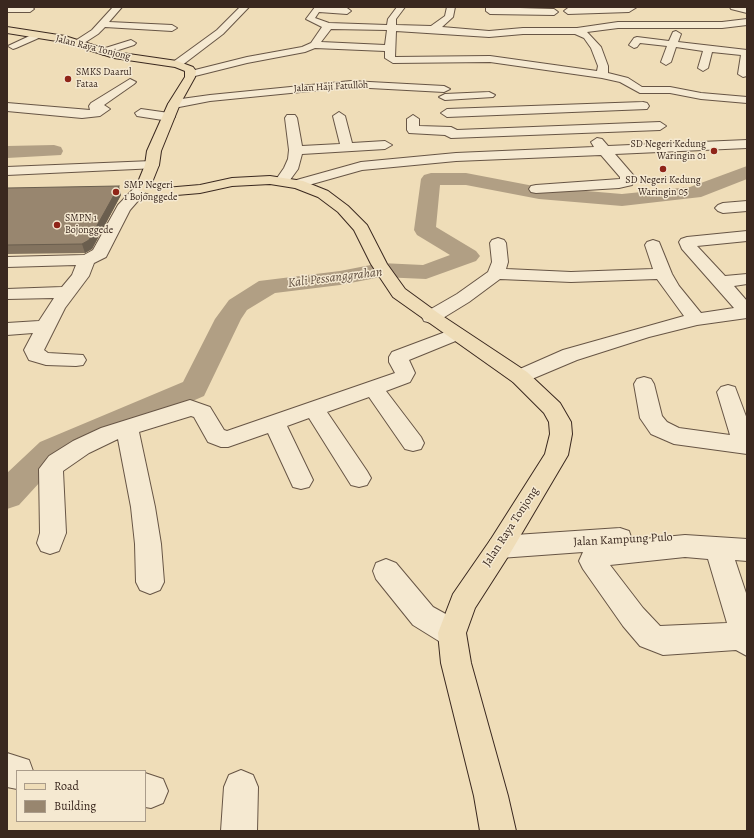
<!DOCTYPE html>
<style>
body{margin:0}
#map{position:relative;width:754px;height:838px;overflow:hidden;background:#efddb8;font-family:Alegreya,serif}
canvas{display:block}
.frame{position:absolute;inset:0;border:8px solid #3a281f;pointer-events:none}
.legend{position:absolute;left:16px;top:770px;width:130px;height:52px;box-sizing:border-box;background:#f5e9d1;border:1px solid #aa9c8a;margin:0;padding:5px 7px;list-style:none;font-size:12px;color:#3a281f}
.legend li{display:flex;align-items:center;gap:8px;height:20px}
.legend b{width:20px;border:1px solid #aa9c8a}
</style>
<div id="map">
<canvas width="754" height="838"></canvas>
<div class="frame"></div>
<ul class="legend">
<li><b style="height:5px;background:#efddb8"></b>Road</li>
<li><b style="height:11px;background:#98866f"></b>Building</li>
</ul>
</div>
<script>
const g = document.querySelector('canvas').getContext('2d');
g.lineJoin = 'round';
function shape(rows) {
  const path = new Path2D();
  for (const r of rows) {
    path.moveTo(r[0], r[1]);
    for (let i = 2; i < r.length; i += 2) path.lineTo(r[i], r[i + 1]);
  }
  return path;
}
function paint(path, color) {
  g.fillStyle = color;
  g.fill(path, 'evenodd');
}
function strokePath(path, color, width, dash) {
  g.strokeStyle = color;
  g.lineWidth = width;
  g.lineCap = dash ? 'butt' : 'round';
  g.setLineDash(dash || []);
  g.stroke(path);
}
function label(font, color, halo, rows, align = 'center') {
  g.font = font + ' Alegreya,serif';
  g.lineWidth = 3;
  g.setLineDash([]);
  g.textBaseline = 'middle';
  g.strokeStyle = halo;
  g.fillStyle = color;
  for (const [text, x, y, turn = 0] of rows) {
    g.save();
    g.translate(x, y);
    g.rotate((+turn || 0) * Math.PI / 180);
    g.textAlign = isNaN(turn) ? turn : align;
    if (halo) g.strokeText(text, 0, 0);
    g.fillText(text, 0, 0);
    g.restore();
  }
}
const river = shape([
 [54,145,61,147,63,151,61,155,7,158,7,146,54,145],
 [747,166,747,179,701,197,622,206,539,199,466,185,440,185,436,227,476,251,480,256,476,261,426,279,381,277,340,285,275,293,247,310,241,319,204,396,62,458,19,505,7,509,7,473,40,442,183,382,215,319,229,300,259,281,340,271,381,263,423,265,450,255,417,235,414,230,421,179,424,175,431,173,466,173,539,187,622,194,690,187,747,166]
]);
const minor = shape([
 [7,7,32,7,34,9,30,12,7,12,7,7],
 [113,7,122,7,109,22,172,25,177,28,172,31,105,27,98,34,81,45,75,45,73,43,75,41,92,30,113,7],
 [240,7,249,7,223,34,181,66,173,66,172,64,173,62,217,30,240,7],
 [315,7,347,8,351,11,347,14,319,12,315,18,329,23,387,25,388,19,397,7,405,7,396,19,396,25,431,26,445,16,447,7,455,7,453,17,442,27,489,31,523,28,577,28,618,22,722,22,747,19,747,25,722,28,618,28,587,32,601,47,608,66,608,73,628,78,642,87,670,87,701,93,747,97,747,103,701,99,670,93,640,93,620,82,602,78,490,62,393,63,385,58,385,51,315,48,305,52,247,63,191,77,186,74,187,72,247,57,302,47,311,43,322,27,306,19,315,7],
 [331,29,387,30,385,45,321,42,331,29],
 [396,31,489,37,523,34,575,34,584,38,591,48,598,66,597,71,490,56,395,57,396,31],
 [486,7,554,9,558,12,554,15,490,14,486,11,486,7],
 [637,7,629,12,568,14,564,11,568,8,637,7],
 [730,7,747,7,747,13,731,9,730,7],
 [676,31,681,34,678,42,747,50,747,76,743,77,738,74,741,55,712,52,708,68,703,71,698,68,703,51,676,47,671,62,666,65,661,62,667,46,640,43,637,47,634,48,629,45,634,38,637,37,669,41,673,32,676,31],
 [38,32,43,35,41,37,16,48,13,49,8,46,38,32],
 [131,40,136,43,134,45,103,55,98,52,99,50,131,40],
 [130,79,136,82,134,84,104,105,110,109,100,116,82,118,7,111,7,103,90,110,89,106,91,103,130,79],
 [351,81,444,86,450,89,444,92,351,87,210,101,174,108,168,104,174,100,210,95,351,81],
 [489,92,495,95,493,97,445,100,439,97,445,94,489,92],
 [643,102,647,103,649,106,647,109,447,117,441,113,447,109,643,102],
 [141,109,169,113,175,117,169,121,137,116,135,113,141,109],
 [339,112,345,116,352,143,385,141,392,145,385,149,302,154,298,169,287,184,277,184,275,181,284,168,288,159,289,150,285,118,287,115,295,115,297,118,302,146,340,144,333,116,339,112],
 [413,115,419,119,419,126,451,127,457,130,660,122,666,126,660,130,451,138,445,135,409,133,407,130,407,119,413,115],
 [597,138,602,139,608,146,747,140,747,148,615,154,634,176,632,185,619,188,536,193,531,192,529,189,531,186,536,185,620,179,620,177,601,155,456,161,362,170,298,188,293,187,291,184,293,181,361,162,456,153,594,147,591,142,597,138],
 [152,161,157,162,159,165,157,168,7,175,7,167,152,161],
 [143,183,148,184,150,187,130,210,106,257,94,263,89,276,65,308,44,350,48,353,83,355,86,360,83,365,76,366,46,365,29,360,24,350,33,333,7,335,7,323,39,321,54,298,7,299,7,289,62,287,72,275,76,265,7,267,7,257,84,255,93,250,118,205,138,184,143,183],
 [747,201,747,211,723,213,718,211,715,208,718,205,723,203,747,201],
 [747,231,747,241,697,246,725,276,747,274,747,284,734,286,747,301,747,318,697,325,649,337,577,360,520,384,513,382,510,377,513,372,563,350,684,316,657,279,571,282,500,279,469,302,438,321,431,323,424,321,422,317,424,313,457,294,488,272,492,262,490,243,492,240,498,238,504,240,506,243,508,262,506,269,571,272,653,269,645,245,647,242,653,240,659,242,672,274,679,286,701,313,734,308,682,249,679,242,681,239,687,237,747,231],
 [456,328,463,330,466,334,463,338,409,360,415,373,410,382,386,391,421,437,424,443,421,449,413,451,405,449,369,397,327,412,367,471,371,478,367,485,359,487,351,485,309,418,287,426,313,480,309,487,301,489,293,487,268,433,228,447,221,447,208,442,194,417,191,416,139,432,155,507,161,544,164,582,160,590,150,594,140,590,136,582,135,544,131,507,118,439,89,453,63,471,66,533,59,551,50,554,41,551,37,543,40,533,39,469,49,456,73,441,101,428,190,400,210,407,224,430,227,431,395,373,389,362,389,357,392,352,456,328],
 [644,377,651,379,654,384,662,416,667,422,679,428,730,435,717,392,721,387,728,385,735,387,747,419,747,454,674,444,651,434,640,418,634,384,637,379,644,377],
 [620,528,629,531,632,540,685,535,747,539,747,561,735,560,747,596,747,656,736,650,663,655,640,646,623,626,583,569,579,561,583,552,500,558,491,555,487,547,491,539,500,536,620,528],
 [685,557,708,559,727,623,660,626,643,608,610,565,685,557],
 [386,559,396,563,433,607,462,623,466,633,462,643,452,646,442,643,413,625,376,579,373,571,376,563,386,559],
 [7,753,29,760,33,771,17,771,17,789,7,787,7,753],
 [241,770,253,775,258,787,257,831,221,831,224,787,229,775,241,770],
 [145,773,163,779,168,791,163,803,151,808,145,807,145,773]
]);
const major = shape([
 [7,27,65,36,115,52,177,61,193,67,196,71,195,77,180,104,161,151,159,165,151,185,165,188,200,185,232,178,270,176,303,181,328,191,348,206,367,225,387,264,405,289,438,313,527,372,560,403,571,422,572,434,568,455,509,555,475,608,466,633,471,663,508,796,516,831,480,831,474,796,441,663,438,633,453,594,491,539,545,454,550,434,549,422,544,413,513,382,393,297,371,264,354,230,338,212,318,197,295,188,270,184,232,186,200,193,165,196,152,195,138,190,136,187,145,165,147,151,168,104,185,77,185,71,175,67,114,58,63,42,7,33,7,27]
]);
const wall = shape([
 [7,188,121,195,92,249,85,253,7,254]
]);
const shadedWall = shape([
 [119,186,121,195,92,249,85,253,82,244]
]);
const building = shape([
 [119,186,89,240,82,244,7,245,7,188,119,186]
]);
const markers = [
 [68,79,4,"#8f2418"],
 [714,151,4,"#8f2418"],
 [663,169,4,"#8f2418"],
 [116,192,4,"#8f2418"],
 [57,225,4,"#8f2418"]
];
const farStreetnames = [
 ["Jalan Raya Tonjong",93,48,14],
 ["Jalan Haji Fatulloh",331,87,-3]
];
const farPoinames = [
 ["SMKS Daarul",76,73],
 ["Fataa",76,85],
 ["SD Negeri Kedung",706,145,"right"],
 ["Waringin 01",706,157,"right"],
 ["SD Negeri Kedung",663,181,"center"],
 ["Waringin 05",663,193,"center"],
 ["SMP Negeri",124,186],
 ["1 Bojonggede",124,198],
 ["SMPN 1",65,219],
 ["Bojonggede",65,231]
];
const streetNames = [
 ["Jalan Raya Tonjong",511,527,-57],
 ["Jalan Kampung Pulo",623,540,-3]
];
const waterNames = [
 ["Kali Pessanggrahan",335,278,-7]
];
paint(river, '#b19f84');
strokePath(minor, '#675545', 2);
strokePath(major, '#3a281f', 2);
paint(minor, '#f5e9d1');
paint(major, '#efddb8');
paint(wall, '#83735f');
paint(shadedWall, '#6a5e4e');
paint(building, '#98866f');
strokePath(building, '#6a5e4e', 1);
for (const [x, y, r, color] of markers) {
  const dot = new Path2D();
  dot.arc(x, y, r, 0, 2 * Math.PI);
  g.fillStyle = color;
  g.fill(dot);
  strokePath(dot, '#f5e9d1', 1.5);
}
label('10px', '#3a281f', '#f5e9d1', farStreetnames);
label('10px', '#3a281f', '#f5e9d1', farPoinames, 'left');
label('12px', '#3a281f', '#f5e9d1', streetNames);
label('italic 13px', '#5e4c3d', '#f5e9d1', waterNames);
</script>
